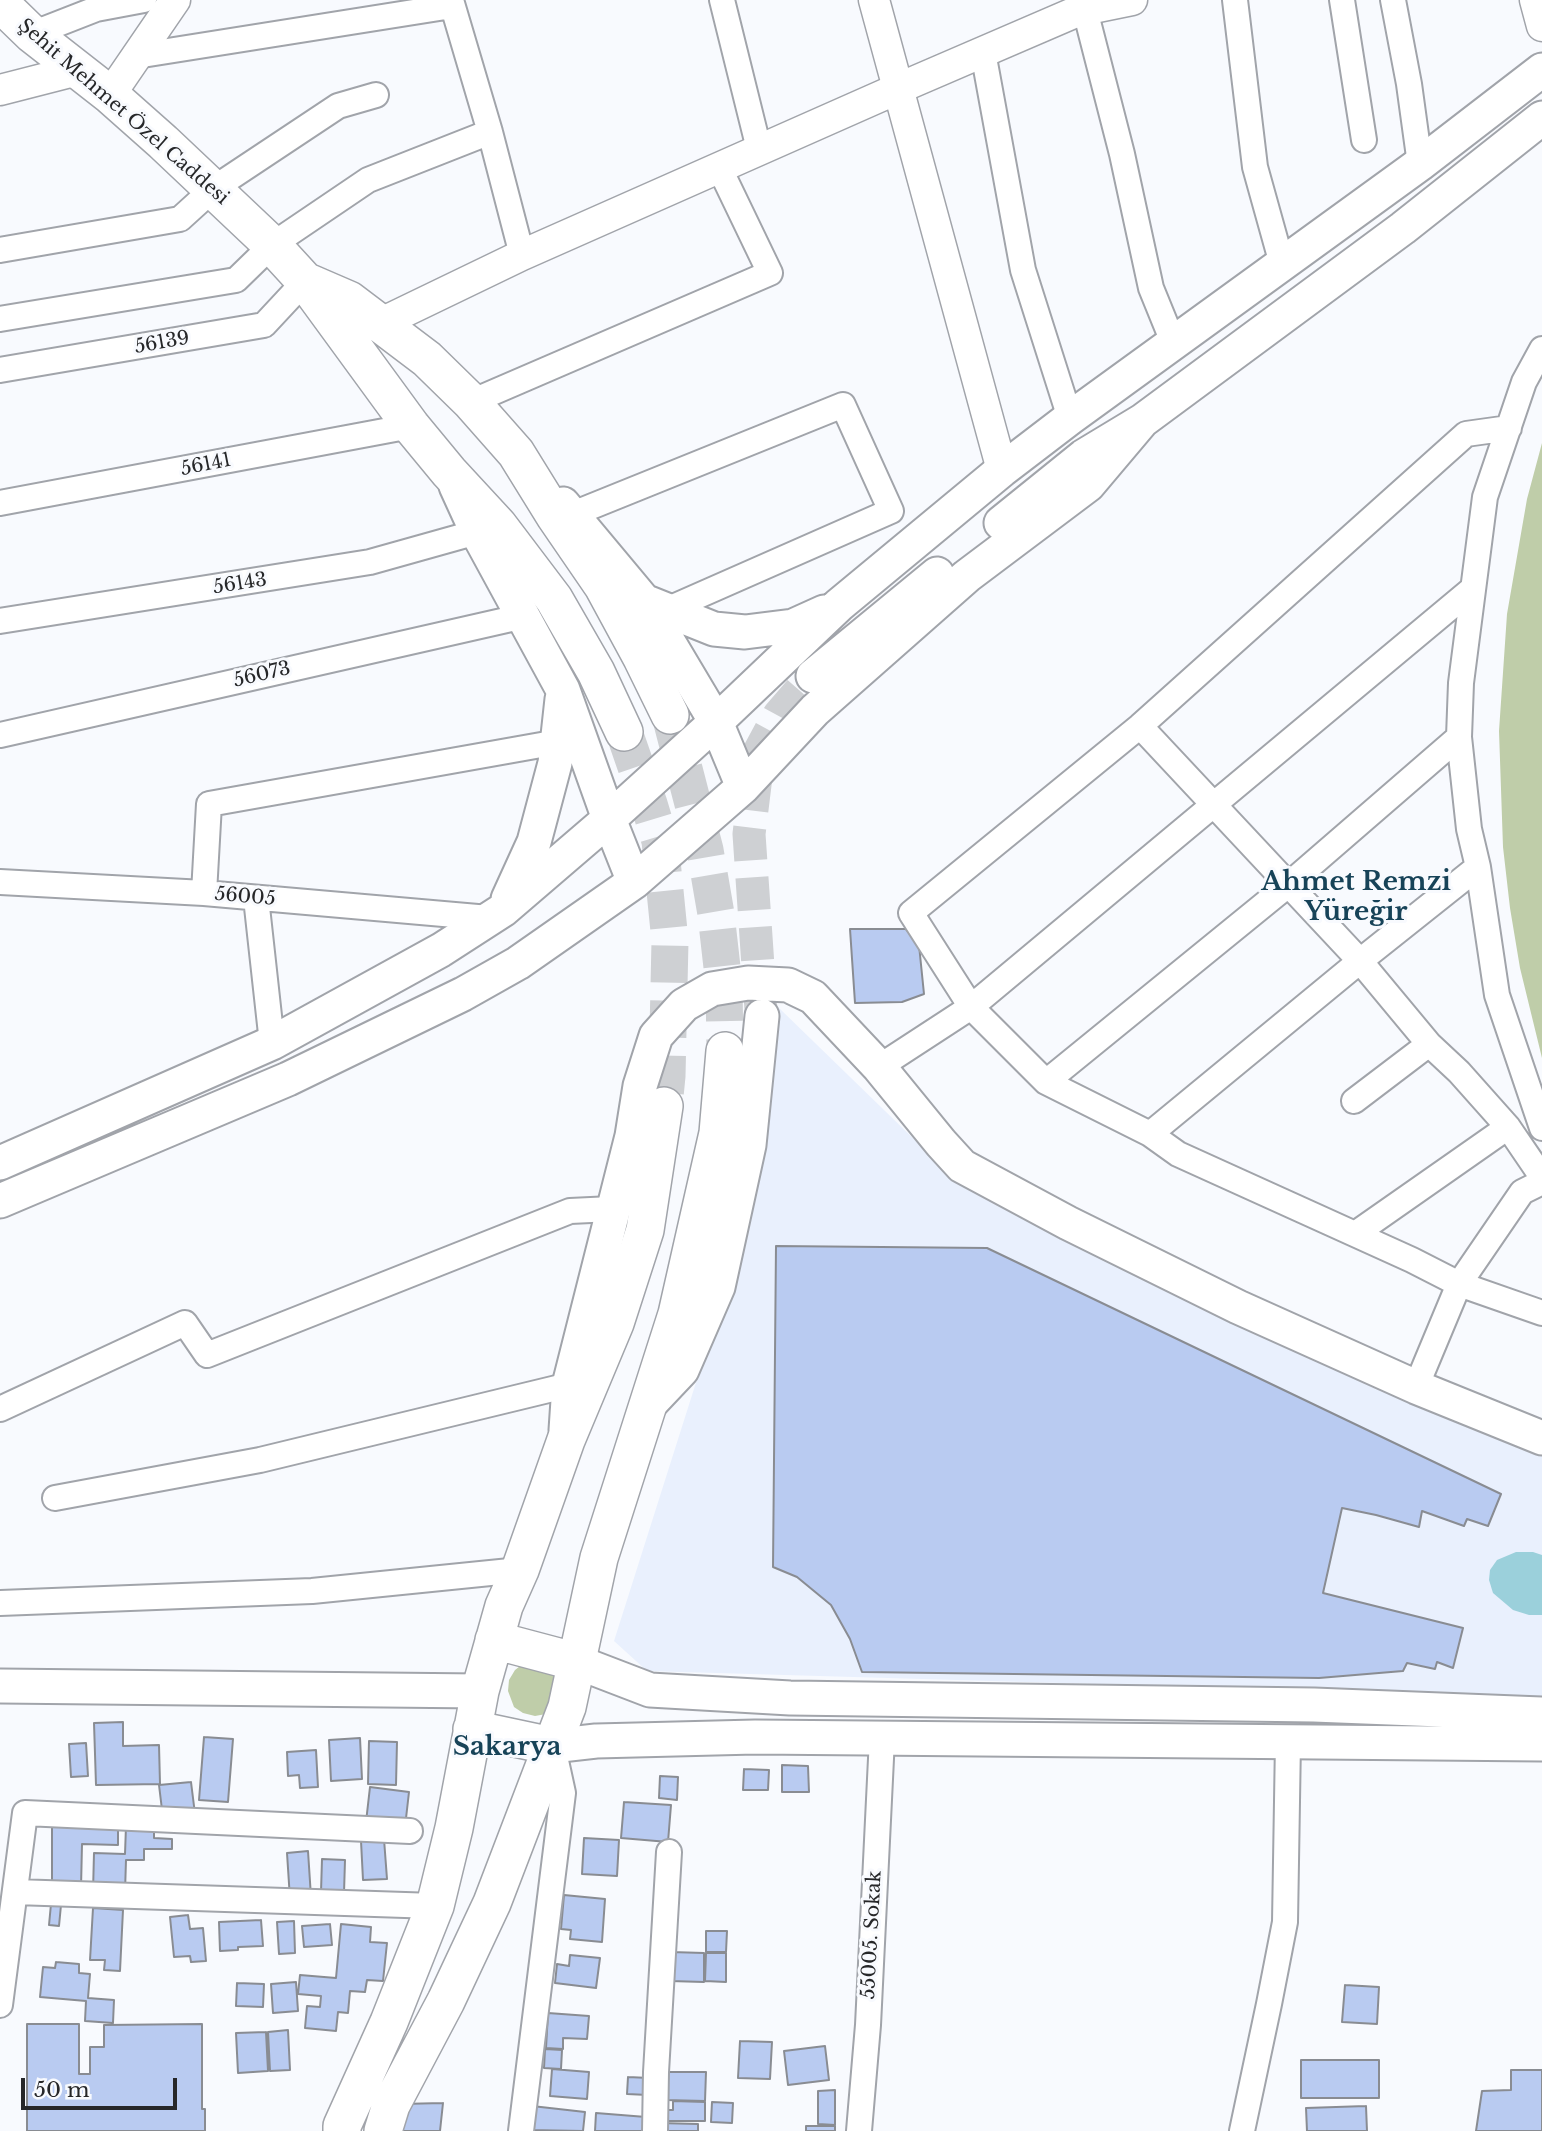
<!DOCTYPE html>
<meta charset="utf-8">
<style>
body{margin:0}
#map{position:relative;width:1542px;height:2131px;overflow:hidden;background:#f8fafe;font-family:"Libre Baskerville",serif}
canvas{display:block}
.scale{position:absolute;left:21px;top:2078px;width:156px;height:32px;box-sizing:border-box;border:4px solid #262729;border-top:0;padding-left:9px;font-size:21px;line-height:24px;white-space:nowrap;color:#262729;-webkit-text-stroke:5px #f8fafe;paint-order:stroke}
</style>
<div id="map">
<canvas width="1542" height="2131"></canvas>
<div class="scale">50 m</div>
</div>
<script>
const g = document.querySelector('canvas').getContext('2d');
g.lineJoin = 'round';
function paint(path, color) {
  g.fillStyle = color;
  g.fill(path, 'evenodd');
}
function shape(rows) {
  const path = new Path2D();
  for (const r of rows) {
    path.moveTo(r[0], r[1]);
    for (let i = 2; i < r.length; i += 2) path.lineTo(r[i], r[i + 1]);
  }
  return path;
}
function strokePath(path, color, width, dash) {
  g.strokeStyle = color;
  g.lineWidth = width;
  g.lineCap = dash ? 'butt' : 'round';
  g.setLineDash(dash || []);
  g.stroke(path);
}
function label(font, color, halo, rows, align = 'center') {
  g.font = font + ' "Libre Baskerville",serif';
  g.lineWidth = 6;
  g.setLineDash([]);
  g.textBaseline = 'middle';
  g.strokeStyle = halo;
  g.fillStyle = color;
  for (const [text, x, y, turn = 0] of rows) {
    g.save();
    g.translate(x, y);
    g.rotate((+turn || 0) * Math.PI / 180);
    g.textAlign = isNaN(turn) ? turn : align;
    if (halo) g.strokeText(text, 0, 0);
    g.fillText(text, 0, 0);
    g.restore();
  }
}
const built = shape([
 [778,1007,953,1177,1542,1451,1542,1697,647,1671,614,1641,752,1206]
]);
const green = shape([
 [1542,443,1542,1058,1520,968,1510,908,1503,847,1499,731,1507,614,1527,499],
 [524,1663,556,1670,562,1686,546,1714,535,1716,523,1713,514,1707,508,1691,509,1680,515,1670]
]);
const water = shape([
 [1516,1552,1533,1552,1542,1555,1542,1615,1529,1615,1513,1610,1493,1593,1489,1580,1490,1570,1497,1560]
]);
const building = shape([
 [850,929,906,929,919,945,924,994,902,1002,855,1003,850,929],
 [776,1246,987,1248,1501,1494,1488,1526,1467,1519,1464,1526,1422,1511,1419,1527,1376,1515,1342,1508,1323,1593,1463,1628,1453,1668,1437,1662,1435,1669,1407,1663,1403,1671,1319,1678,862,1672,850,1639,831,1605,797,1577,773,1567,776,1246],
 [123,1722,123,1746,159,1745,160,1784,96,1785,94,1723,123,1722],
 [204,1737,233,1739,228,1802,199,1800,204,1737],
 [360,1738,362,1779,331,1781,329,1740,360,1738],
 [369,1741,397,1742,396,1785,368,1784,369,1741],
 [86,1743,88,1776,71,1777,69,1744,86,1743],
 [316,1750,318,1787,300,1788,299,1775,288,1776,287,1752,316,1750],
 [782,1765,808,1766,809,1792,782,1792,782,1765],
 [744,1769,769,1770,768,1790,743,1790,744,1769],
 [660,1776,678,1777,677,1800,659,1798,660,1776],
 [191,1782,195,1814,163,1818,159,1785,191,1782],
 [370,1787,409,1792,405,1827,366,1822,370,1787],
 [624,1802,671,1805,668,1842,621,1838,624,1802],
 [52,1819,118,1820,118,1845,82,1844,81,1888,52,1888,52,1819],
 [126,1826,154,1827,154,1838,172,1839,172,1849,144,1849,144,1860,126,1860,125,1892,93,1892,94,1853,125,1854,126,1826],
 [584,1838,619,1840,617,1876,582,1874,584,1838],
 [384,1839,387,1879,363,1880,361,1841,384,1839],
 [308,1851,311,1897,290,1899,287,1853,308,1851],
 [322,1859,345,1860,344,1893,321,1892,322,1859],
 [564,1895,605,1899,602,1942,570,1939,571,1930,561,1929,564,1895],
 [51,1904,61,1905,59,1926,49,1925,51,1904],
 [93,1908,123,1910,120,1971,104,1970,105,1960,90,1960,93,1908],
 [188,1915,190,1929,203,1928,206,1961,191,1962,190,1956,174,1957,170,1917,188,1915],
 [261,1920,263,1946,238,1947,238,1950,220,1951,219,1922,261,1920],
 [294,1921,295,1953,279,1954,277,1922,294,1921],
 [330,1924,332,1945,304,1947,302,1926,330,1924],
 [341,1924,371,1927,370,1942,387,1943,383,1981,367,1980,365,1992,350,1991,348,2013,338,2012,336,2031,305,2028,307,2006,320,2007,321,1996,298,1994,300,1975,336,1978,341,1924],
 [706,1931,727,1931,726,1952,706,1952,706,1931],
 [671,1952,704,1953,704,1982,670,1981,671,1952],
 [706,1953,726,1953,726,1982,705,1981,706,1953],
 [570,1955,600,1958,596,1988,555,1983,557,1964,569,1966,570,1955],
 [56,1962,79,1964,79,1973,90,1974,88,1998,114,2000,113,2023,85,2021,86,2001,40,1997,43,1967,55,1968,56,1962],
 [296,1982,298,2011,273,2013,271,1984,296,1982],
 [237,1983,264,1984,263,2007,236,2006,237,1983],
 [1345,1985,1379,1987,1377,2024,1342,2022,1345,1985],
 [548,2013,589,2016,587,2039,563,2038,563,2049,546,2048,548,2013],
 [27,2024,79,2024,79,2074,90,2074,90,2047,104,2047,104,2025,202,2024,202,2109,205,2109,205,2131,27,2131,27,2024],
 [288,2030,290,2070,270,2071,268,2032,288,2030],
 [266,2032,268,2071,238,2073,236,2033,266,2032],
 [740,2041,772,2042,770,2079,738,2078,740,2041],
 [825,2046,829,2080,788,2085,784,2051,825,2046],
 [545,2049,562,2050,561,2069,544,2068,545,2049],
 [1301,2060,1379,2060,1379,2098,1301,2098,1301,2060],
 [552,2069,589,2072,587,2099,550,2096,552,2069],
 [1511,2070,1542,2070,1542,2131,1476,2131,1482,2091,1511,2090,1511,2070],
 [665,2072,706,2072,705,2101,665,2100,665,2072],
 [628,2077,649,2078,648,2095,627,2094,628,2077],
 [835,2090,835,2125,818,2124,818,2091,835,2090],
 [673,2101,705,2102,705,2121,659,2121,660,2110,673,2110,673,2101],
 [712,2102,733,2103,732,2123,711,2122,712,2102],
 [443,2103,440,2131,394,2131,401,2104,443,2103],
 [532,2106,585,2112,583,2131,529,2130,532,2106],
 [1366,2106,1367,2131,1307,2131,1306,2108,1366,2106],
 [596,2113,646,2117,645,2131,595,2131,596,2113],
 [659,2123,698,2124,698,2131,659,2131,659,2123],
 [806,2126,835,2126,835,2131,806,2131,806,2126]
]);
const secondaryTunnel = shape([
 [761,1010,749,834,759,752,779,715,813,676]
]);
const primaryTunnel = shape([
 [670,715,705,850,716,914,724,985,725,1051],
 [624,732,649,804,660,841,670,941,667,1076,664,1106]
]);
const minor = shape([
 [451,0,490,132,522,255],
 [722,0,759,149],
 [1235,0,1255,167,1282,264],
 [1342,0,1364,140],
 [1393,0,1409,84,1420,164],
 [1085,10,1122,154,1151,288,1173,342],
 [32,34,96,9,144,0],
 [983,52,1023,270,1070,418],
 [136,56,452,6],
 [0,250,180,219,213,189,338,106,376,95],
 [0,319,236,280,272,245,368,180,490,132],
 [1542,349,1524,382,1485,497,1461,683,1459,737,1469,829,1478,867,1497,995,1542,1128],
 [0,370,264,325,305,281],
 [471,402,770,273,719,167],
 [1509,428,1466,434,1140,726,911,913,971,1007,1046,1082,1150,1134,1178,1154,1412,1260,1459,1284,1542,1313],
 [0,503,411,426],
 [573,514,843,405,891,511,664,611],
 [0,621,370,562,477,532],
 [1140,726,1360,961,1429,1044,1459,1072,1508,1127,1542,1177],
 [0,735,524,616],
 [0,882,204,893,489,918],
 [204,893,209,804,558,742],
 [256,898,272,1043],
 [879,1067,971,1007,1471,590],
 [1046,1082,1288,885,1459,737],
 [1354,1101,1429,1044],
 [1150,1134,1360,961,1478,867],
 [1355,1234,1508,1127],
 [1416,1387,1459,1284,1522,1192,1542,1182],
 [0,1409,185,1323,207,1355,570,1211,612,1209],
 [55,1498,260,1460,569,1385],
 [0,1603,312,1591,520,1570],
 [15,1892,435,1906],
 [0,2005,25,1813,410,1831],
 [521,2131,563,1793,553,1747],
 [655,2131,656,2072,669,1852],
 [859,2131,868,2025,882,1738],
 [1242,2131,1269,2004,1285,1922,1288,1741]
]);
const tertiary = shape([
 [874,0,1002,470],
 [1535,0,1542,26],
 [0,90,78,70],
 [110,95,175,0],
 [379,324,522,255,897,89,1078,11,1132,0]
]);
const secondary = shape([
 [456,486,477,532,563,690,609,819,634,882],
 [563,504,644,601,716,722,743,787],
 [1001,523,1084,456,1142,421,1403,228,1542,118],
 [644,601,714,629,745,632,793,626,824,612],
 [813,676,937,574],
 [508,899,534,842,555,763,562,699],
 [0,1163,272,1043,441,950,503,910,609,819,716,722,839,605,1002,470,1070,418,1420,164,1542,70],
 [0,1201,288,1079,463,994,518,963,634,882,743,787,815,710,967,576,1088,485,1142,421],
 [647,1407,682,1370,718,1287,749,1145,762,1016],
 [566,1430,569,1385,632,1136,640,1086,656,1036,684,1005,712,989,748,983,788,985,813,997,879,1067,941,1143,962,1166,1068,1223,1238,1307,1416,1387,1542,1438],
 [577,1662,650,1690,790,1698,1314,1705,1542,1714],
 [0,1686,480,1691],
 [552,1746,596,1741,755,1737,1542,1744]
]);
const primary = shape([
 [0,3,32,34,110,95,163,142,272,245,305,281,411,426,449,472,498,525,554,599,596,672,624,732],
 [305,281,349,300,427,359,471,402,516,453,555,516,603,586,642,658,670,715],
 [494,1640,577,1662],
 [472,1729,552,1746],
 [342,2131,342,2126,389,2022,435,1906,454,1828,480,1691,504,1606,520,1570,566,1440,615,1323,645,1230,664,1106],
 [383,2131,391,2105,446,2001,492,1903,567,1707,599,1558,677,1314,718,1133,725,1051]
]);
const streetNames = [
 ["Şehit Mehmet Özel Caddesi",123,112,41],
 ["56139",162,343,-10],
 ["56141",206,465,-11],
 ["56143",240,584,-9],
 ["56073",262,675,-13],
 ["56005",245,897,5],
 ["55005. Sokak",872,1935,-87]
];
const districtNames = [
 ["Ahmet Remzi",1356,883],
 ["Yüreğir",1356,913],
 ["Sakarya",507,1748]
];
paint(built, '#e9f0fd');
paint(green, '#bfcda9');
paint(water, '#9bd0db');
paint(building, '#b9cbf1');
strokePath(building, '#898c92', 2);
strokePath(secondaryTunnel, '#ced0d3', 33, [33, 17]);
strokePath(primaryTunnel, '#ced0d3', 37, [37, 18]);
strokePath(minor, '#a1a4aa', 28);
strokePath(tertiary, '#a1a4aa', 33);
strokePath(secondary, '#a1a4aa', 37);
strokePath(primary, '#a1a4aa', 40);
strokePath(minor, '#fff', 24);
strokePath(tertiary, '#fff', 30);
strokePath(secondary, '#fff', 33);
strokePath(primary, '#fff', 37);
label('19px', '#262729', '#f8fafe', streetNames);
label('bold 26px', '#174358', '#f8fafe', districtNames);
</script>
